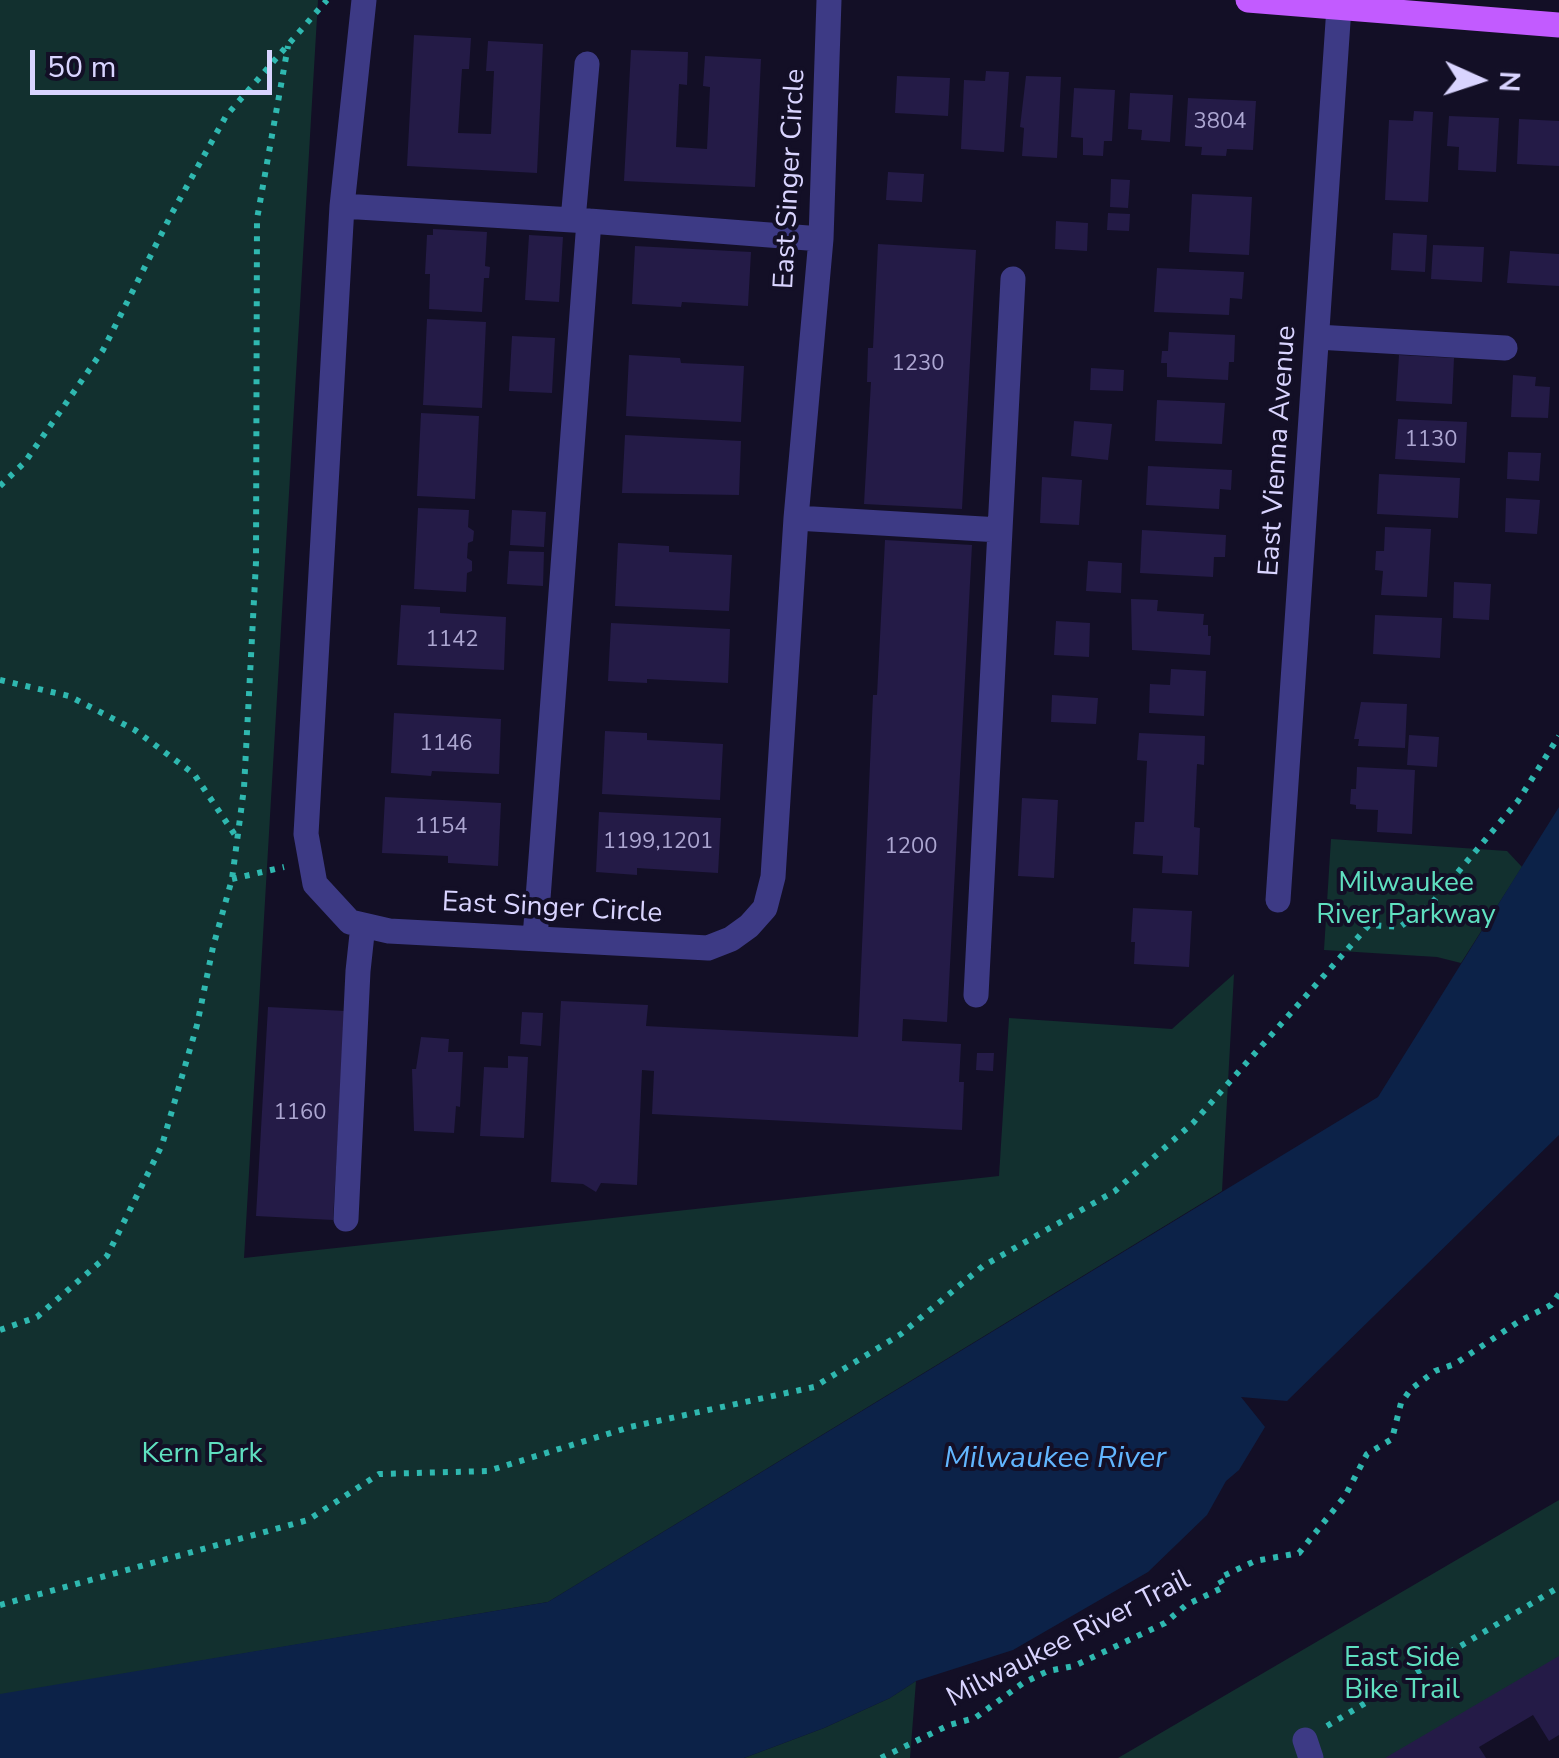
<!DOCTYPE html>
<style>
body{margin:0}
#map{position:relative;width:1559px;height:1758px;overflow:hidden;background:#130f26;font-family:"Nunito Sans",sans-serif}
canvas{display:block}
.north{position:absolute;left:1429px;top:30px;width:100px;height:100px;-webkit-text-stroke:8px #130f26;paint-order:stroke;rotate:93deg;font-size:28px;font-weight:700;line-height:40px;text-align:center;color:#d9d4ff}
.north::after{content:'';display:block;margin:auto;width:35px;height:45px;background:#d9d4ff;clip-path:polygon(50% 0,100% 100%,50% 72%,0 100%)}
.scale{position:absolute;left:30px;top:50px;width:242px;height:45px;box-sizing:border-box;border:5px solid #d9d4ff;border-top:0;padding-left:12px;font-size:30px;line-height:35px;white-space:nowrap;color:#d9d4ff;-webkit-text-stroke:8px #130f26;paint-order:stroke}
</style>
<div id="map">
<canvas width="1559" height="1758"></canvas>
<div class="north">N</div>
<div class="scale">50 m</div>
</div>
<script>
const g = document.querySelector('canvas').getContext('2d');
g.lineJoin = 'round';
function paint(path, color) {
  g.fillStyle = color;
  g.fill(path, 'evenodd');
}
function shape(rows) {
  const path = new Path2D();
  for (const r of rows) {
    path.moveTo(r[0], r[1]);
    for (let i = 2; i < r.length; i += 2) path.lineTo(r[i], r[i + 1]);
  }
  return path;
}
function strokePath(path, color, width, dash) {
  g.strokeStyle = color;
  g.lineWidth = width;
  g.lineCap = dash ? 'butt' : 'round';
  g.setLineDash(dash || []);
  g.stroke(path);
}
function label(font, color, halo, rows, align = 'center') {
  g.font = font + ' "Nunito Sans",sans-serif';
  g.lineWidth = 8;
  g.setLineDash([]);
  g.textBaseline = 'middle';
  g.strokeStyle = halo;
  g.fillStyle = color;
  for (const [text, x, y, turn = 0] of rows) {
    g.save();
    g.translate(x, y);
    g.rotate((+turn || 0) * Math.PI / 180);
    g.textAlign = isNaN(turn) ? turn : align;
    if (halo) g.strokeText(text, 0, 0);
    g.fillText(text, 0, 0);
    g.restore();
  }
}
const green = shape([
 [0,0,318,0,244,1258,999,1176,1009,1018,1172,1029,1234,974,1222,1191,548,1602,0,1695],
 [1331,839,1507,851,1522,867,1461,963,1437,957,1324,950],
 [1559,1500,1559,1667,1405,1758,1118,1758],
 [916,1681,910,1758,744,1758,824,1728,890,1698]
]);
const water = shape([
 [1559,807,1559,1135,1287,1401,1241,1397,1265,1427,1239,1470,1226,1481,1207,1515,1148,1572,1013,1650,916,1681,890,1698,824,1728,744,1758,0,1758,0,1694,548,1602,1378,1097]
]);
const building = shape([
 [414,35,471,38,469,69,462,69,458,133,491,134,494,71,486,71,488,41,543,44,537,173,407,166],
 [631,50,688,52,687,85,679,84,676,147,707,149,710,87,703,86,705,56,761,59,755,187,624,181],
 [986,71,1009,72,1004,152,961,149,964,80,985,81],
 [897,76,950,78,948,116,895,113],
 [1026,76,1061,77,1057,158,1022,156,1024,128,1020,127],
 [1074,88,1115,90,1112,141,1104,141,1103,156,1083,155,1083,138,1071,137],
 [1130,93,1173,95,1170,142,1141,140,1142,130,1128,129],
 [1188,98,1256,101,1253,150,1227,149,1226,156,1201,155,1202,147,1185,146],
 [1414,111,1433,112,1428,202,1385,200,1389,120,1413,121],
 [1449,116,1499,118,1496,172,1458,170,1459,147,1447,146],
 [1519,119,1559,121,1559,166,1517,164],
 [888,172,924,174,922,202,886,200],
 [1111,179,1130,180,1128,208,1110,207],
 [1192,194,1252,197,1249,255,1189,252],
 [1108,213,1130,214,1129,231,1107,230],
 [1056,221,1088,223,1087,251,1055,249],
 [433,229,487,232,485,266,490,267,489,278,484,278,482,312,429,309,430,274,425,274,427,235,433,235],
 [1393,233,1427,235,1425,272,1391,270],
 [529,235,563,237,559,302,525,300],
 [878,244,976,250,962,509,864,504,871,382,867,382,868,348,873,348],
 [1433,245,1484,247,1482,282,1431,279],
 [635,246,751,252,748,306,682,302,681,307,632,304],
 [1510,251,1559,254,1559,286,1507,283],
 [1157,268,1244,272,1242,299,1230,298,1229,315,1154,312],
 [427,319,486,322,482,408,423,405],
 [1169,332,1235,335,1234,362,1229,362,1228,380,1167,377,1167,363,1161,363,1162,351,1168,351],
 [512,336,555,338,552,393,509,391],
 [629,355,680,358,681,363,744,366,741,422,626,416],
 [1399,355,1454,358,1452,404,1396,401],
 [1091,368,1124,370,1123,391,1090,390],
 [1513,375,1536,377,1535,386,1550,387,1548,418,1511,417],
 [1157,400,1225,403,1222,444,1155,441],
 [421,413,479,416,475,499,417,496],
 [1398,419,1467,422,1465,463,1395,459],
 [1074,421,1112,424,1108,460,1071,456],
 [625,435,741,441,739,495,622,493],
 [1508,452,1541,453,1539,481,1507,479],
 [1148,466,1232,470,1231,490,1220,489,1219,509,1146,505],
 [1379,474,1460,478,1458,518,1377,514],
 [1042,477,1082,480,1079,525,1040,523],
 [1506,498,1540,500,1537,534,1505,532],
 [418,508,469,510,468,527,474,531,473,541,468,543,467,558,472,561,472,571,467,573,466,592,414,589],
 [512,510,546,512,544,547,510,545],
 [1385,527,1431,529,1427,597,1381,595,1383,571,1375,570,1376,551,1384,551],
 [1142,530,1226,535,1225,557,1214,557,1213,577,1140,573],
 [885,540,972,545,947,1022,903,1019,902,1041,961,1044,959,1082,964,1082,962,1130,652,1114,654,1071,642,1070,637,1185,601,1183,596,1192,583,1184,551,1182,561,1001,648,1005,646,1026,858,1037,873,695,877,695],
 [618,543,669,546,669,552,732,555,729,611,615,606],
 [509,551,544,552,543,586,507,584],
 [1088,561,1122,563,1121,593,1086,591],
 [1454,582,1491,584,1489,620,1453,618],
 [1131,599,1158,600,1157,611,1204,614,1203,625,1208,625,1208,636,1211,636,1210,655,1132,650],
 [401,605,440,607,440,613,506,617,504,670,397,665],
 [1375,615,1442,618,1440,658,1373,654],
 [1056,621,1090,623,1089,657,1054,655],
 [611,623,730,629,728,683,647,679,647,683,608,681],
 [1171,669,1206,671,1204,716,1149,713,1150,684,1170,685],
 [1052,695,1098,698,1096,724,1051,722],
 [1361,702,1407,704,1405,748,1358,746,1359,739,1354,739],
 [394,713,501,719,499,774,432,771,431,776,391,773],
 [605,731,647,733,647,740,723,744,720,800,602,794],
 [1139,733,1205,736,1204,765,1197,764,1194,827,1200,828,1198,875,1162,873,1163,856,1133,854,1135,822,1144,822,1147,761,1137,760],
 [1409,735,1439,737,1437,767,1407,765],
 [1357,767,1415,770,1412,834,1377,832,1378,810,1356,809,1356,805,1350,804,1351,789,1356,789],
 [385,797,501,803,498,866,448,863,448,856,382,853],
 [1022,798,1058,800,1054,878,1018,876],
 [599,812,721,818,718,873,637,868,637,875,596,872],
 [1133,908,1192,911,1189,967,1134,964,1135,942,1131,942],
 [268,1007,345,1011,333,1220,256,1216],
 [522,1012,543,1013,541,1046,520,1044],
 [421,1037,449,1039,448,1052,463,1052,460,1107,456,1106,454,1133,414,1131,412,1069,416,1069],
 [977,1053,994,1053,993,1071,976,1070],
 [508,1056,528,1057,524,1138,480,1136,484,1067,508,1068],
 [1559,1656,1559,1735,1549,1741,1533,1715,1479,1747,1486,1758,1385,1758]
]);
const path = shape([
 [0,486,25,462,103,350,172,213,226,116,327,0],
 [0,680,69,696,135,730,194,774,235,835],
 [232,879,284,867],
 [0,1330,37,1317,107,1256,162,1145,197,1025,213,947,232,879,244,788,256,562,257,219,288,46],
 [0,1605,308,1520,379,1474,488,1471,630,1427,814,1387,901,1334,983,1266,1115,1191,1193,1123,1369,925,1400,927,1431,904,1518,801,1559,736],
 [1327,1726,1559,1587],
 [881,1758,949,1725,975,1718,1023,1683,1048,1671,1074,1666,1165,1623,1186,1605,1224,1587,1219,1578,1255,1561,1299,1553,1345,1496,1367,1454,1392,1439,1401,1403,1411,1389,1435,1371,1455,1364,1518,1322,1551,1305,1559,1294]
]);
const minor = shape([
 [364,0,342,206,306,834,315,884,350,922,389,931,708,948,731,939,749,926,765,908,773,877,796,518,821,239,829,0],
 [342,206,589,221,821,239],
 [573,220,587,64],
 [1317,337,1505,348],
 [796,518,1000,530,976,995],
 [1000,530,1013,279],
 [1278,900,1339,7],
 [535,938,589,221],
 [346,1219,358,971,363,925],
 [1305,1740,1311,1758]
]);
const major = shape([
 [1248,0,1559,25]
]);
const numberNames = [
 ["3804",1220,123],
 ["1230",918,365],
 ["1130",1431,441],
 ["1142",452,641],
 ["1146",446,745],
 ["1154",441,828],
 ["1199,1201",658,843],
 ["1200",911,848],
 ["1160",300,1114]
];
const streetNames = [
 ["East Singer Circle",791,179,-87],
 ["East Vienna Avenue",1279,451,-86],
 ["East Singer Circle",552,909,3],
 ["Milwaukee River Trail",1069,1640,-27]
];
const parkNames = [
 ["Milwaukee",1406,884],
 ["River Parkway",1406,916],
 ["Kern Park",202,1455],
 ["East Side",1402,1659],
 ["Bike Trail",1402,1691]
];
const waterNames = [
 ["Milwaukee River",1055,1460]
];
paint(green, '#12302f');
paint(water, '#0c2248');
paint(building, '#241b47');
strokePath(path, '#2fb8b0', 6, [5, 8]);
strokePath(minor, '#3d3a85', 25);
strokePath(major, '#c25bff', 25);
label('22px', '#aca6d1', null, numberNames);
label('28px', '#d9d4ff', '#130f26', streetNames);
label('28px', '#5fe0c0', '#130f26', parkNames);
label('italic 30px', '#62b6ff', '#130f26', waterNames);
</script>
